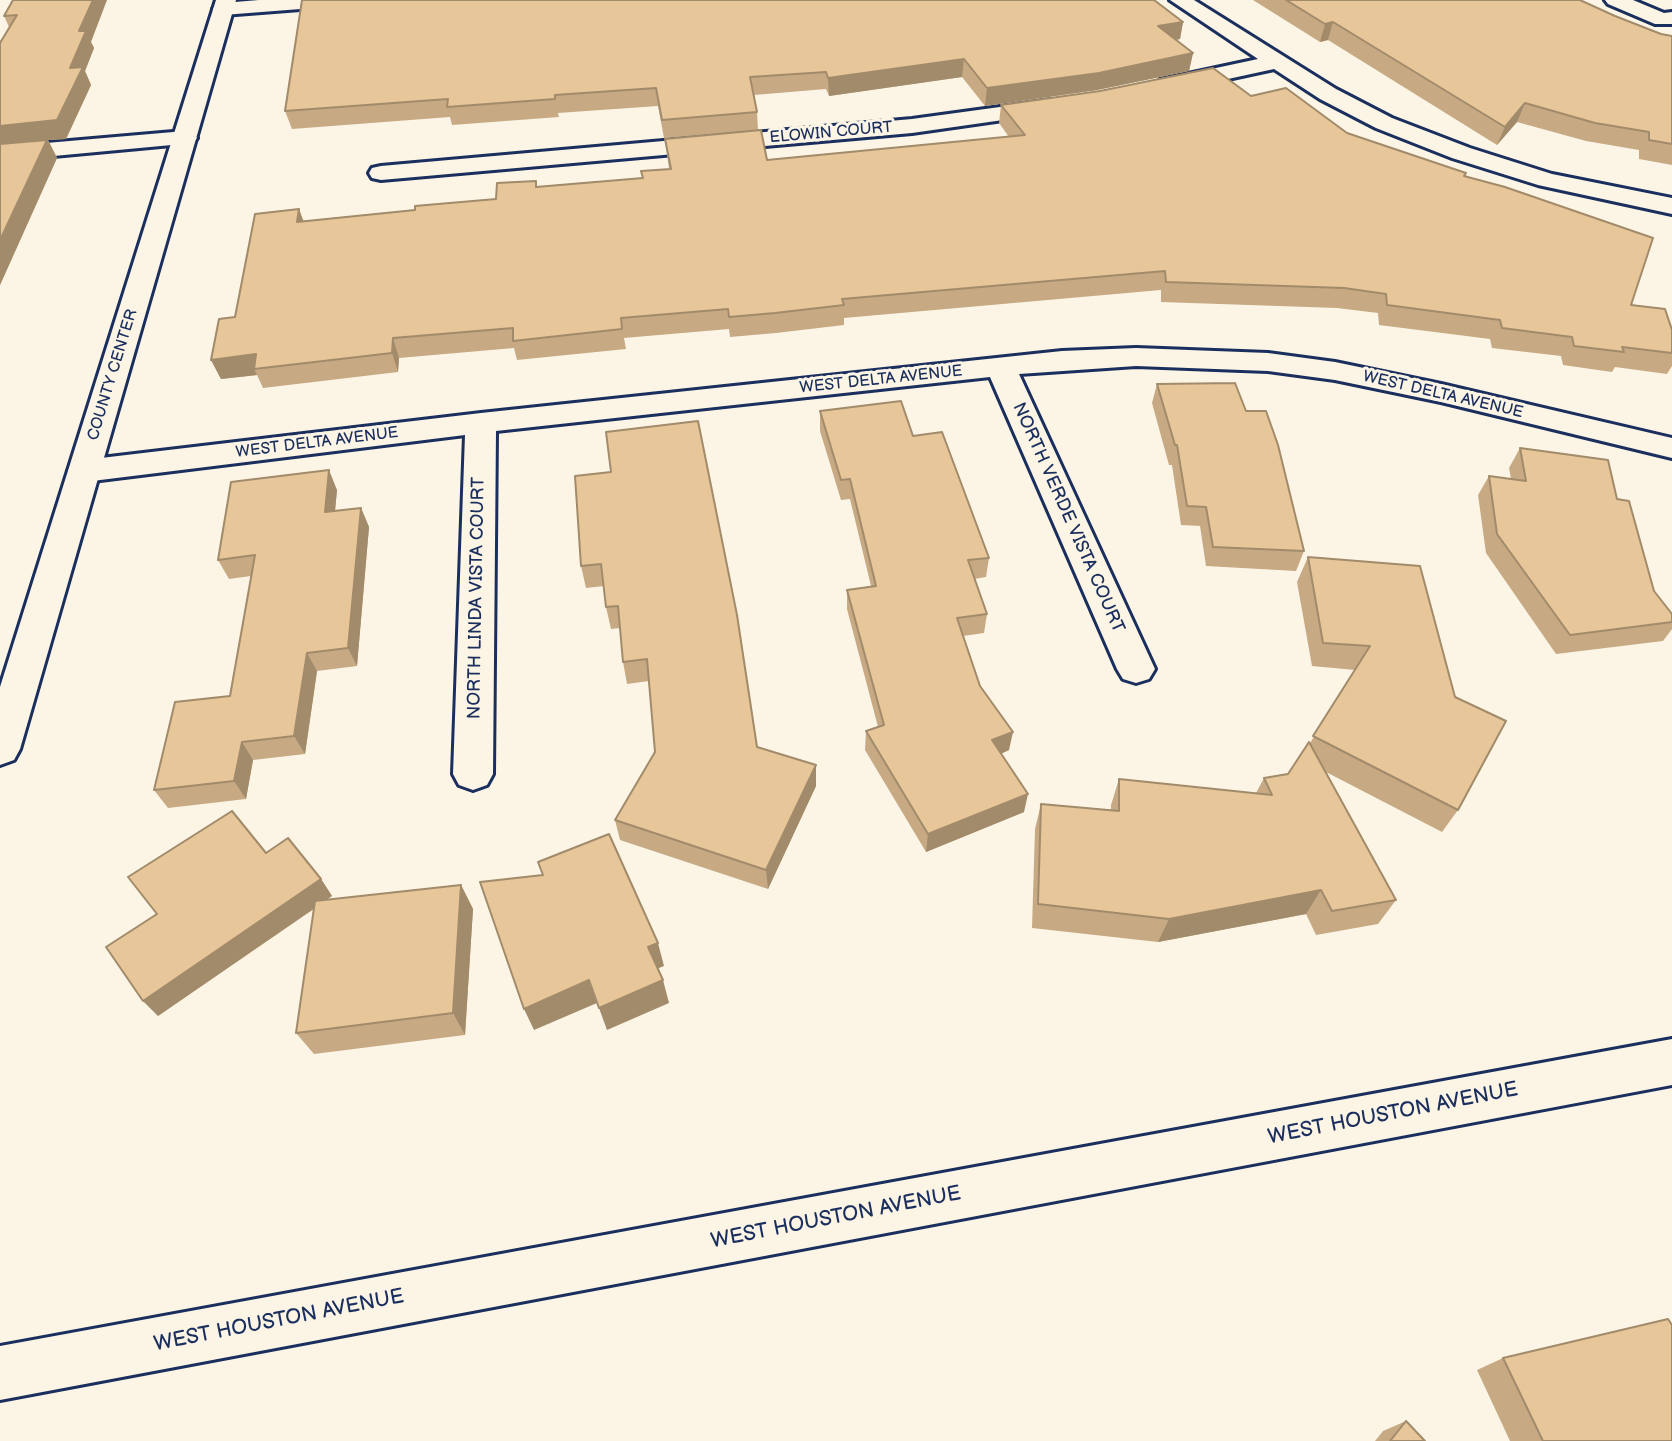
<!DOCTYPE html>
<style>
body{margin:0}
canvas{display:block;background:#fcf5e5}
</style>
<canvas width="1672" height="1441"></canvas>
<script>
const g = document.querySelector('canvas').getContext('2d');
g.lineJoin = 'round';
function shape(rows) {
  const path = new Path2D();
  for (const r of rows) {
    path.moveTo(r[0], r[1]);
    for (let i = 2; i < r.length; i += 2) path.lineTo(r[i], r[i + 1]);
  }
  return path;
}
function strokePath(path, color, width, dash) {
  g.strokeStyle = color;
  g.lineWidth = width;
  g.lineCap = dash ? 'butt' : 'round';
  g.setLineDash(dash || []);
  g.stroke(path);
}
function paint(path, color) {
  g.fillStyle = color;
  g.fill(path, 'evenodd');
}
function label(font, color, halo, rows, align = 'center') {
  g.font = font + ' "Balsamiq Sans",sans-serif';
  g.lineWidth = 6;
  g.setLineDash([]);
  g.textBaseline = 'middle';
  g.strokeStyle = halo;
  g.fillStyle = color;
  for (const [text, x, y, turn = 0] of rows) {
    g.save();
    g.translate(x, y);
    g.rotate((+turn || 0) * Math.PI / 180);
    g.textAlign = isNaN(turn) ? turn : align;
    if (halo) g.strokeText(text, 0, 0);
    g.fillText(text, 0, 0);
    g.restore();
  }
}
const minor = shape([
 [259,0,349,0,346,4,339,6,223,15,216,13,213,9,216,5,223,3,259,0],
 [1170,0,1194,0,1336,89,1392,118,1470,148,1552,174,1672,198,1672,214,1538,185,1452,158,1376,128,1320,99,1274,69,1168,92,1160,90,1157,85,1160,80,1258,59,1170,0],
 [1605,0,1633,0,1664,13,1672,12,1672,24,1655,24,1608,4,1605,0],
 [1051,100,1059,102,1063,107,1059,112,912,133,381,180,372,178,369,173,372,168,381,166,912,119,1051,100],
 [185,131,193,133,197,138,193,143,0,161,0,147,185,131],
 [1136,348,1268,353,1335,362,1441,384,1672,438,1672,458,1441,402,1335,380,1268,371,1136,366,1019,374,1155,669,1149,679,1136,683,1123,679,1117,669,990,377,496,431,493,774,487,785,473,790,459,785,453,774,465,435,84,482,73,479,68,471,73,463,84,460,481,413,1062,351,1136,348]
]);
const tertiary = shape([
 [216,0,236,0,20,749,14,760,0,765,0,687,216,0]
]);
const secondary = shape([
 [1672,1039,1672,1085,0,1400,0,1346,1672,1039]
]);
const wall = shape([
 [13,0,91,42,94,48,85,71,91,85,66,139,48,140,57,158,0,285,9,27,4,16],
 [1253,0,1580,0,1615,16,1661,34,1672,36,1672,165,1639,159,1639,150,1586,141,1517,122,1497,145,1328,40,1320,42],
 [1183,22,1180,39,1176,40,1193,53,1189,71,1097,90,985,106,962,77,829,96,826,89,754,95,757,112,758,130,664,138,658,106,558,113,559,117,452,125,450,117,292,129,285,111],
 [1251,96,1347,133,1466,173,1465,176,1631,305,1672,330,1672,366,1667,374,1615,367,1612,372,1563,365,1561,356,1492,348,1490,339,1379,325,1378,313,1337,308,1161,302,1161,290,844,318,844,325,776,333,730,337,729,329,624,338,626,349,517,360,514,348,399,358,398,372,263,388,257,375,221,379,211,360,235,317,299,209,303,221,415,210,496,199,537,187,643,178,669,169,665,139,767,160,1009,137,999,123,1001,105],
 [1157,384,1246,411,1304,551,1296,571,1206,566,1200,526,1181,525,1172,465,1169,465,1152,403],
 [820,411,913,436,989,558,986,577,974,579,987,614,984,633,963,636,980,686,1009,750,1001,754,1024,812,926,852,865,750,866,731,878,727,847,609,847,590,871,586,850,499,841,500,820,431],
 [1520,448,1617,499,1654,591,1672,614,1672,629,1663,641,1556,654,1486,553,1478,495,1489,476,1511,479,1509,468],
 [575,476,757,747,816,765,816,786,768,889,620,840,615,820,655,752,649,681,627,684,623,662,620,628,611,629,606,607,604,586,586,588,581,566],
 [337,490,335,511,361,508,369,527,357,666,317,671,305,754,253,760,246,799,168,808,154,790,230,696,251,576,229,579,218,560],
 [1308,557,1420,566,1458,810,1442,832,1326,772,1396,900,1378,924,1316,935,1306,914,1158,942,1032,928,1035,829,1041,804,1111,811,1111,805,1119,779,1256,793,1264,778,1288,774,1310,743,1355,670,1312,666,1297,582],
 [266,853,321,879,332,896,326,900,461,885,473,909,465,1035,314,1054,296,1033,314,909,158,1016],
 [1503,1358,1672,1441,1510,1441,1477,1370],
 [1406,1421,1425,1441,1375,1441,1383,1431]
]);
const shadedWall = shape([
 [93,0,107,0,91,42,94,48,85,71,91,85,66,139,48,140,57,158,0,285,0,126,70,68,79,31],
 [1183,22,1180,39,1154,44,1158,26],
 [1333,22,1328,40,1320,42,1325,24],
 [1193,53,1189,71,1097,90,985,106,987,88],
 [964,59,962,77,829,96,828,78],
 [1525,103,1517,122,1497,145,1505,127],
 [299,209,306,228,297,222],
 [393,338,399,358,398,372,392,353],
 [256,354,254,369,257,375,221,379,211,360],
 [329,470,337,490,333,532,325,512],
 [361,508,369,527,357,666,348,648],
 [307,653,317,671,305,754,294,736],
 [1013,732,1009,750,989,759,992,740],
 [242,742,253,760,246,799,234,781],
 [816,765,816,786,768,889,766,870],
 [1028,794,1024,812,926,852,928,834],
 [321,879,332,896,158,1016,143,1001],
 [461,885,473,909,465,1035,453,1013],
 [1321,890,1306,914,1158,942,1169,919],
 [658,943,664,966,654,970,648,947],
 [589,980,597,1003,534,1030,524,1009],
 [663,980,669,1003,607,1030,599,1008]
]);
const building = shape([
 [13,0,93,0,79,31,86,31,70,68,83,67,57,120,0,126,0,43,17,15,4,16,13,0],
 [302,0,1154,0,1183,22,1158,26,1193,53,1099,73,987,88,964,59,828,78,826,72,750,77,757,112,662,120,656,88,555,95,555,99,447,107,448,99,285,111,302,0],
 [1286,0,1580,0,1615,16,1661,34,1672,36,1672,144,1649,140,1649,132,1595,123,1525,103,1505,127,1333,22,1325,24,1286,0],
 [1213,68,1251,96,1286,88,1347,133,1466,173,1464,176,1505,187,1653,238,1631,305,1665,309,1672,330,1672,353,1622,347,1624,352,1574,346,1572,337,1502,328,1500,320,1387,305,1386,294,1344,288,1166,282,1165,271,842,299,844,305,775,313,729,317,728,309,621,318,622,329,513,341,513,328,393,338,392,353,254,369,256,354,211,360,219,319,235,317,255,214,299,209,297,222,415,210,415,206,496,199,497,183,536,181,536,187,643,178,641,171,671,169,665,139,761,130,767,160,1025,135,1001,105,1100,91,1213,68],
 [47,140,0,240,0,144,47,140],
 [1235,383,1246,411,1266,411,1278,445,1304,551,1213,547,1206,507,1187,506,1177,445,1175,445,1157,384,1235,383],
 [901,401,913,436,942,432,989,558,968,560,987,614,957,618,980,686,1013,732,992,740,1028,794,928,834,866,731,884,725,847,590,876,586,850,479,841,480,820,411,901,401],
 [698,421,737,615,757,747,816,765,766,870,615,820,655,752,647,659,623,662,618,606,606,607,601,564,581,566,575,476,611,472,606,432,698,421],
 [1520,448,1608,460,1617,499,1629,501,1654,591,1672,614,1672,622,1570,635,1497,534,1489,476,1526,481,1520,448],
 [329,470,325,512,361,508,348,648,307,653,294,736,242,742,234,781,154,790,175,702,230,696,255,555,218,560,231,482,329,470],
 [1308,557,1420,566,1455,697,1506,721,1458,810,1313,736,1370,646,1323,643,1308,557],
 [1309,742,1396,900,1332,911,1321,890,1169,919,1038,904,1041,804,1119,811,1119,779,1272,795,1264,778,1288,774,1309,742],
 [232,811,266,853,288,838,321,879,143,1001,106,947,157,914,128,877,232,811],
 [609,834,658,943,648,947,663,980,599,1008,589,980,524,1009,480,882,543,875,538,862,609,834],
 [461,885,453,1013,296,1033,315,901,461,885],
 [1668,1319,1672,1325,1672,1441,1543,1441,1503,1358,1668,1319],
 [1406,1421,1425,1441,1390,1441,1406,1421]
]);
const farStreetnames = [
 ["ELOWIN COURT",831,133,-5],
 ["COUNTY CENTER",113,375,-73],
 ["WEST DELTA AVENUE",881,380,-6],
 ["WEST DELTA AVENUE",1443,395,13],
 ["WEST DELTA AVENUE",317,443,-7]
];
const streetNames = [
 ["NORTH VERDE VISTA COURT",1068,518,66],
 ["NORTH LINDA VISTA COURT",477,598,-89]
];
const nearStreetnames = [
 ["WEST HOUSTON AVENUE",1393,1114,-11],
 ["WEST HOUSTON AVENUE",836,1218,-11],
 ["WEST HOUSTON AVENUE",279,1321,-11]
];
strokePath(minor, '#1b2f5e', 6);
strokePath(tertiary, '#1b2f5e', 6);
strokePath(secondary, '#1b2f5e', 6);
paint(minor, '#fcf5e5');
paint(tertiary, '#fcf5e5');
paint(secondary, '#fcf5e5');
paint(wall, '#c7aa84');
paint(shadedWall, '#a28b6b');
paint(building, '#e7c699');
strokePath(building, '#a28b6b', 2);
label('16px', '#1b2f5e', '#fcf5e5', farStreetnames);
label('18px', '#1b2f5e', '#fcf5e5', streetNames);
label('21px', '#1b2f5e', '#fcf5e5', nearStreetnames);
</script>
